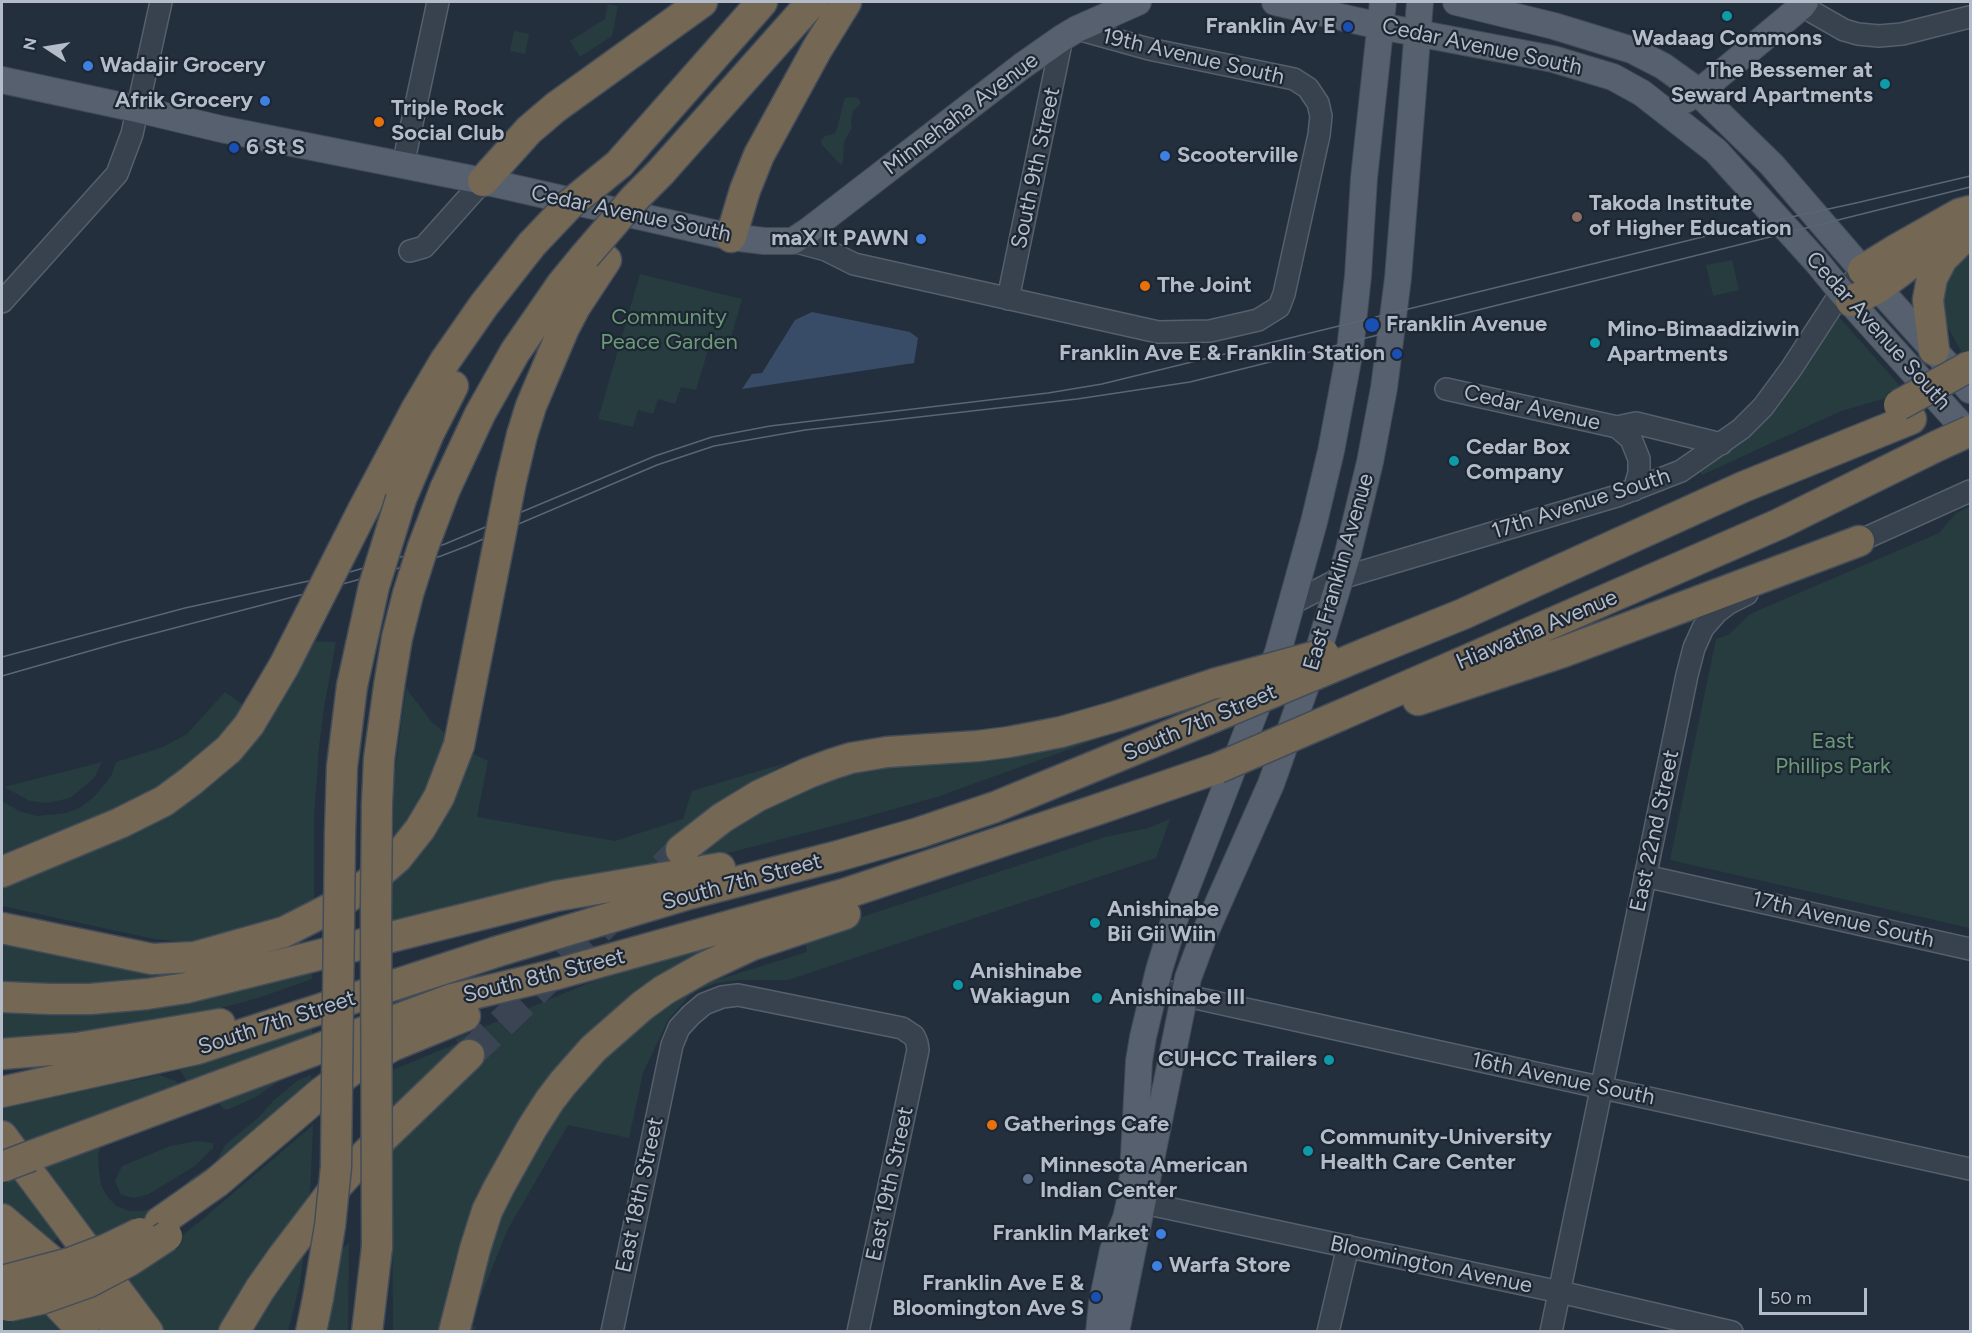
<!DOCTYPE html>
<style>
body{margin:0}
#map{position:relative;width:1972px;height:1333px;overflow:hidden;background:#242f3e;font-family:Figtree,sans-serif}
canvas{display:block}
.frame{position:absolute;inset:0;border:3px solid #b4bcc9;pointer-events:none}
.north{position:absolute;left:18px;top:18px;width:60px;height:60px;-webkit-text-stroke:4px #1d2633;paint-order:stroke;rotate:282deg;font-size:16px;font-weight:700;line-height:24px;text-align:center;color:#b4bcc9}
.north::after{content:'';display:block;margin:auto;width:21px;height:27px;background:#b4bcc9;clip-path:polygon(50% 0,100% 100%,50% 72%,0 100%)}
.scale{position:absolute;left:1759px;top:1288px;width:108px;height:27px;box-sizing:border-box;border:3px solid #b4bcc9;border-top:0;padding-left:8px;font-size:18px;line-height:21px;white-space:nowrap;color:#b4bcc9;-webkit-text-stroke:4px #1d2633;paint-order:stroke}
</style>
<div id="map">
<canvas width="1972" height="1333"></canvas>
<div class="frame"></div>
<div class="north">N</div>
<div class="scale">50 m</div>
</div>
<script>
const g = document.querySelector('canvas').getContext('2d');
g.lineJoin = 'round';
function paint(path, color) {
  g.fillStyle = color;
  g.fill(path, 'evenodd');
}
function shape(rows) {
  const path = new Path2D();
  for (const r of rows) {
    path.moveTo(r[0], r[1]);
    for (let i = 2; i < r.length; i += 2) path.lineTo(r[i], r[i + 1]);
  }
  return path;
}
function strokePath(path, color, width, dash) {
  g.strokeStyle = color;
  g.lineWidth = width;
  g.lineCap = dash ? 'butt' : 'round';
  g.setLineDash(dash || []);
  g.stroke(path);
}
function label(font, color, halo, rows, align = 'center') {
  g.font = font + ' Figtree,sans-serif';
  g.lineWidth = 4.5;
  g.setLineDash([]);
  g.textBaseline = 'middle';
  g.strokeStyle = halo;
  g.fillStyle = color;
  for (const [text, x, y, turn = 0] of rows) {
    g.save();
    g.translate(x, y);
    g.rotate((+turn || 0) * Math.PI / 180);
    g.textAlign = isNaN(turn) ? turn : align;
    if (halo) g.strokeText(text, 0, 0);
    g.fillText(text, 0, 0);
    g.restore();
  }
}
const green = shape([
 [608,4,618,6,612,36,580,57,570,41,605,19],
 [514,31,529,34,525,54,510,51],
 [853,97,858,98,861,103,853,111,851,121,852,128,844,142,843,162,841,165,822,145,821,140,825,136,834,134,836,132,844,101,845,98],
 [1970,248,1970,352,1964,356,1938,310,1948,270],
 [1732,260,1739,290,1713,296,1706,265],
 [640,274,742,299,728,348,710,343,696,390,681,387,675,404,658,399,653,414,638,410,633,427,598,419],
 [1839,317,1902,388,1883,399,1841,411,1702,475,1700,471,1741,441,1780,400],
 [1970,507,1970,928,1670,860,1716,639,1728,635,1749,615,1759,610,1939,533,1956,513],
 [306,641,336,642,324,708,319,747,314,817,314,911,217,940,187,942,154,939,2,906,2,881,171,807],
 [406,688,431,721,450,738,442,765,394,847,394,779],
 [225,692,247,708,241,722,163,791,48,836,2,861,2,801,19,811,37,816,67,813,81,807,95,796,106,783,112,774,116,762,163,747,187,734],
 [1128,728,937,797,844,823,693,862,392,929,392,875,466,750,488,761,477,817,615,841,683,819,692,791,789,762,736,790,689,824,672,841,708,842,821,777],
 [102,762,94,778,70,798,47,803,30,801,4,787],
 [1170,819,1156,858,788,980,738,980,717,983,700,989,688,997,668,1020,643,1073,629,1138,568,1125,508,1229,469,1325,476,1327,474,1331,463,1332,496,1214,582,1075,662,1007,704,984,807,952,804,936,1105,837,1148,828],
 [2,937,186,965,189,981,2,990],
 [737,941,533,1102,480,1188,470,1210,452,1270,439,1331,393,1331,392,1142,476,1063,455,1039,591,982,635,968],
 [311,964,312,979,261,997,196,1015,105,1033,2,1041,2,1003],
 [312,1028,312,1044,188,1083,180,1070,231,1056],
 [456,1044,457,1046,393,1108,392,1070],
 [299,1067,256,1097,227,1110,223,1108,216,1100],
 [159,1075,176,1081,179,1086,21,1150,2,1124,2,1103,142,1079],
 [311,1075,311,1087,202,1181,173,1195,193,1177,216,1162,225,1145,259,1117,273,1101,298,1080],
 [313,1125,310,1194,241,1291,217,1331,155,1331,117,1279,153,1257,198,1223],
 [102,1141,98,1155,99,1171,101,1185,107,1196,116,1206,130,1211,143,1211,155,1207,147,1217,92,1245,35,1169],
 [197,1141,213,1143,213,1148,195,1166,149,1194,134,1198,121,1195,115,1181,122,1166,170,1146],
 [18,1175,59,1236,52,1244,2,1206,2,1181],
 [349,1243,348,1331,328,1331,342,1249],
 [305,1244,300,1283,288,1331,246,1332],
 [39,1309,60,1331,2,1331,2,1317]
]);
const water = shape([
 [812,312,910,332,918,338,914,363,742,389,752,374,762,373,795,320]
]);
const highwayTunnel = shape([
 [469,1055,681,850]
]);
const minor = shape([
 [1802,6,1844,30,1858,34,1879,36,1902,34,1970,17],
 [403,165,438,2],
 [793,241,826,250,854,264,1158,332,1210,331,1258,320,1279,307,1284,294,1319,135,1321,116,1318,103,1308,88,1294,79,1149,49,1077,29],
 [410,251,424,247,483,181],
 [1008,299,1062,38],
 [2,302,117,174,132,134,161,2],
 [1446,389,1617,427,1636,423,1721,444],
 [1617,427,1631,439,1639,459,1639,473,1634,490],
 [1848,546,1970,491],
 [1291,604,1341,578,1617,496,1681,471,1741,429,1763,407,1791,369,1834,303,1863,270],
 [1645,876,1970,949],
 [1155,989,1970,1169],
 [1130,1200,1560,1292,1732,1332],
 [612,1332,672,1045,679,1028,691,1015,704,1004,722,997,738,995,902,1028,914,1036,917,1043,918,1050,858,1332],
 [1328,1332,1348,1246],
 [1551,1332,1687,675,1694,648,1703,628,1717,612,1729,603,1747,594]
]);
const major = shape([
 [1275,2,1380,26,1553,59,1613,77,1642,93,1716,151,1816,261,1843,294,1970,435],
 [1456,2,1554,26,1632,50,1663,66,1691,86,1772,165,1878,288,1970,390],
 [2,80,137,109,221,129,483,181,731,237,764,241,793,241,808,231,1022,66,1062,38,1077,29,1138,2],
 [1685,100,1699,92,1802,6,1805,2],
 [1099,1332,1102,1303,1113,1250,1126,1218,1130,1200,1133,1174,1139,1061,1143,1037,1159,970,1176,915,1278,652,1314,522,1331,451,1350,350,1358,276,1364,178,1383,2],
 [1116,1332,1188,978,1204,935,1271,784,1318,652,1348,553,1370,462,1384,388,1398,278,1420,2]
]);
const highway = shape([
 [619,164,762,2],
 [660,173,812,2],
 [483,181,529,130,556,107,702,2],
 [731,237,745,190,759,155,817,49,846,2],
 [1863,270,1897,249,1959,214,1970,211],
 [1851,301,1878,288,1930,249,1967,235],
 [1934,350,1928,300,1932,278,1942,259,1962,239],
 [522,435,531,406,564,328,575,307,606,260],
 [445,489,480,414,515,352,562,284,585,256],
 [401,499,429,433,453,386],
 [363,510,416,410,445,361,484,305,532,244],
 [1364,654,1463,614,1743,487,1911,419],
 [1418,700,1563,652,1859,541],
 [1341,715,1779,524,1937,446],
 [377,804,379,759,389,686],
 [340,834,342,767,352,686],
 [681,850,722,818,758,796,808,773,832,764,851,758,887,752,978,746,1009,742,1061,732,1117,716,1217,683],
 [2,872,120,823,164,801,191,781,229,749,249,725,284,666],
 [2,928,152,959,195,957,284,932,337,905,367,884,397,858,420,829,439,797,459,745],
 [2,997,50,999,90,999,147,994,186,988,556,896,720,868],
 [2,1054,77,1048,220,1024],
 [2,1092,197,1049,499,951,689,894,838,856,918,833,995,807,1209,719],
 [2,1136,148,1332],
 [31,1156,452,999,553,975,844,894,1096,810,1218,768],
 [2,1219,81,1286,122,1332],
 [160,1222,217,1182,322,1092,359,1065,392,1046,465,1016],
 [2,1255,46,1292,84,1332],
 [234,1332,260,1289,284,1255,335,1188,366,1154,469,1055],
 [311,1332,318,1298],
 [367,1332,377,1247],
 [454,1332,475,1249,487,1211,499,1187,532,1128,550,1100,563,1083,593,1049,642,1006,664,990,703,968,752,945,845,914]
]);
const tram = shape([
 [2,657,185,608,350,572,445,544,655,456,712,437,770,426,1048,393,1102,384,1727,231,1856,203,1970,176],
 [2,676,121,642,350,582,441,556,467,546,657,465,714,446,805,430,1077,399,1190,382,1970,187]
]);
const highwayBridge = shape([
 [532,244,570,204,619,164],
 [585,256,634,199,660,173],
 [1899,405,1970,366],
 [1937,446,1970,431],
 [284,666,363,510],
 [1217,683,1324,654],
 [352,686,374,586,401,499],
 [389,686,397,638,408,594,423,547,445,489],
 [1209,719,1364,654],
 [459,745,511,481,522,435],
 [1218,768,1341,715],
 [377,804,376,908,377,1247],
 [2,1167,31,1156],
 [2,1281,70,1263,107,1249,140,1233],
 [318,1298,330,1226,336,1167,340,834],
 [9,1306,41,1299,89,1282,129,1261,167,1236]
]);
const markers = [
 [1727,16,6,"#0f9aa8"],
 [1348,27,6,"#1a4fb4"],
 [88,66,6,"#3f7fe0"],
 [1885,84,6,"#0f9aa8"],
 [265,101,6,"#3f7fe0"],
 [379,122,6,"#e8710a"],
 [234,148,6,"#1a4fb4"],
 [1165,156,6,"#3f7fe0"],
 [1577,217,6,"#8d6e63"],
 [921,239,6,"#3f7fe0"],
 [1145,286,6,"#e8710a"],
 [1372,325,8,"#1a4fb4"],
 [1595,343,6,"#0f9aa8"],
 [1397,354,6,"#1a4fb4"],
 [1454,461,6,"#0f9aa8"],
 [1095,923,6,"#0f9aa8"],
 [958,985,6,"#0f9aa8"],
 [1097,998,6,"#0f9aa8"],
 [1329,1060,6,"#0f9aa8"],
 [992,1125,6,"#e8710a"],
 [1308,1151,6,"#0f9aa8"],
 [1028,1179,6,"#5c6f8a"],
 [1161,1234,6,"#3f7fe0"],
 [1157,1266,6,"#3f7fe0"],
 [1096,1297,6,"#1a4fb4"]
];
const poiNames = [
 ["Franklin Av E",1336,27,"right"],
 ["Wadaag Commons",1727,39,"center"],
 ["Wadajir Grocery",100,66],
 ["The Bessemer at",1873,71,"right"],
 ["Seward Apartments",1873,96,"right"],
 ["Afrik Grocery",253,101,"right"],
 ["Triple Rock",391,109],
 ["Social Club",391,134],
 ["6 St S",246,148],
 ["Scooterville",1177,156],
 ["Takoda Institute",1589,204],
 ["of Higher Education",1589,229],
 ["maX It PAWN",909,239,"right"],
 ["The Joint",1157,286],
 ["Franklin Avenue",1386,325],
 ["Mino-Bimaadiziwin",1607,330],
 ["Apartments",1607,355],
 ["Franklin Ave E & Franklin Station",1385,354,"right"],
 ["Cedar Box",1466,448],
 ["Company",1466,473],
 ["Anishinabe",1107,910],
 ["Bii Gii Wiin",1107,935],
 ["Anishinabe",970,972],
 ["Wakiagun",970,997],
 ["Anishinabe III",1109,998],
 ["CUHCC Trailers",1317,1060,"right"],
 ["Gatherings Cafe",1004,1125],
 ["Community-University",1320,1138],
 ["Health Care Center",1320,1163],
 ["Minnesota American",1040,1166],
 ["Indian Center",1040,1191],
 ["Franklin Market",1149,1234,"right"],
 ["Warfa Store",1169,1266],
 ["Franklin Ave E &",1084,1284,"right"],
 ["Bloomington Ave S",1084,1309,"right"]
];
const streetNames = [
 ["Cedar Avenue South",1482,47,12],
 ["19th Avenue South",1193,57,13],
 ["Minnehaha Avenue",961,114,-37],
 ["South 9th Street",1036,168,-78],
 ["Cedar Avenue South",631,214,12],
 ["Cedar Avenue South",1878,331,48],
 ["Cedar Avenue",1532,408,13],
 ["17th Avenue South",1581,504,-18],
 ["East Franklin Avenue",1339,572,-74],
 ["Hiawatha Avenue",1537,630,-23],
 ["South 7th Street",1200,723,-23],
 ["East 22nd Street",1655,831,-78],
 ["South 7th Street",742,882,-15],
 ["17th Avenue South",1843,920,13],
 ["South 8th Street",544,976,-14],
 ["South 7th Street",277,1023,-18],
 ["16th Avenue South",1563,1079,12],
 ["East 19th Street",890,1184,-78],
 ["East 18th Street",640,1195,-78],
 ["Bloomington Avenue",1431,1265,12]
];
const parkNames = [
 ["Community",669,318],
 ["Peace Garden",669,343],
 ["East",1833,742],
 ["Phillips Park",1833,767]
];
paint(green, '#263c3f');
paint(water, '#394c67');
strokePath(highwayTunnel, '#3a4453', 30, [30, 15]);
strokePath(minor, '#565f6c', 24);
strokePath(major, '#414a57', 28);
strokePath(highway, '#434c59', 33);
strokePath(minor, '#38414e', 21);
strokePath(major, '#56606e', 26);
strokePath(highway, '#746855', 30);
strokePath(tram, '#5a6575', 1.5);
strokePath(highwayBridge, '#434c59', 33, []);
strokePath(highwayBridge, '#746855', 30);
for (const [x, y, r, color] of markers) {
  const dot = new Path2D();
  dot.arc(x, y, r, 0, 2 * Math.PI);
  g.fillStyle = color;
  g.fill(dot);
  strokePath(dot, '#1d2633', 2);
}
label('bold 22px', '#b4bcc9', '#1d2633', poiNames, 'left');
label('22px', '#b4bcc9', '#1d2633', streetNames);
label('22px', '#6b9a76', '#1d2633', parkNames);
</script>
